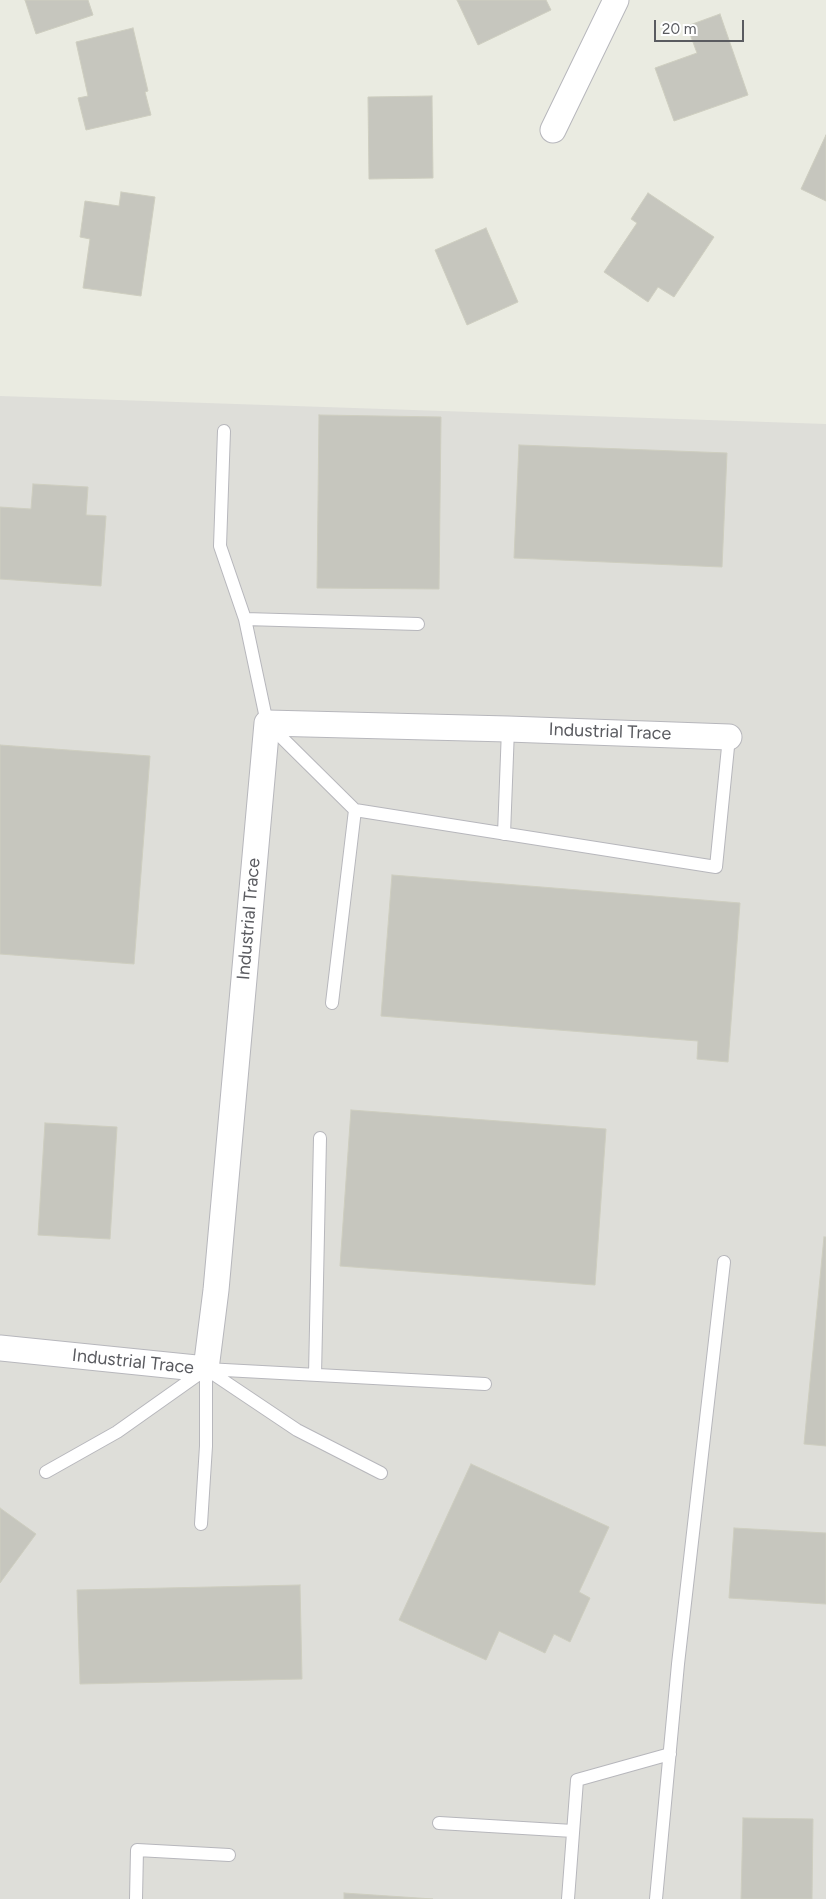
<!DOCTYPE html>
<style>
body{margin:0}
#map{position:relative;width:826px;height:1899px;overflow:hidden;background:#eaebe1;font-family:Figtree,sans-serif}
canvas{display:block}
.scale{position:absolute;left:654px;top:20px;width:90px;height:22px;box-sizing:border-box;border:2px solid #5a5b60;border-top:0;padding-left:6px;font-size:15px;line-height:18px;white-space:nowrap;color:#5a5b60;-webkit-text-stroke:4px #fff;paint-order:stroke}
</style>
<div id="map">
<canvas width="826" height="1899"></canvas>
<div class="scale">20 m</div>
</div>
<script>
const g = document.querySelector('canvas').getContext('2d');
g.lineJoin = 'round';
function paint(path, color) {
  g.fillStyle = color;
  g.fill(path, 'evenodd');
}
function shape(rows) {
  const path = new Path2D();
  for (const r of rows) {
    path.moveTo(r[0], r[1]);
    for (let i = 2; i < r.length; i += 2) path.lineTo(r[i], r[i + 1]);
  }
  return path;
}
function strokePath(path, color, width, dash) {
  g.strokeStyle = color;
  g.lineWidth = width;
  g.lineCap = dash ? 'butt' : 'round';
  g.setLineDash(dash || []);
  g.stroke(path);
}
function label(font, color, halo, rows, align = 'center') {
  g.font = font + ' Figtree,sans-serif';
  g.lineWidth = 4;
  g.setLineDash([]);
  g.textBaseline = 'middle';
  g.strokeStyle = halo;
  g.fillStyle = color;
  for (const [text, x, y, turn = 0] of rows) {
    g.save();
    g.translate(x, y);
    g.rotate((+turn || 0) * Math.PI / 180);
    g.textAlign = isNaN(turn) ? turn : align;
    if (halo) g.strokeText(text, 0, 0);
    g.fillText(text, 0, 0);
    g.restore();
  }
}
const industrial = shape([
 [0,396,826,424,826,1899,0,1899]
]);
const building = shape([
 [25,0,88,0,93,15,36,34,25,0],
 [457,0,546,0,551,10,478,45,457,0],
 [720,14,748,95,674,121,655,68,697,53,687,26,720,14],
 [133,28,148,91,145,92,151,115,86,130,78,98,88,96,76,42,133,28],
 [432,96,433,178,369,179,368,97,432,96],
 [826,135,826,201,801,189,826,135],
 [121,192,155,197,141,296,83,288,90,239,80,237,85,201,119,206,121,192],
 [648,193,714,237,674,297,658,287,648,302,604,272,637,223,631,219,648,193],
 [486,228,518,302,467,325,435,250,486,228],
 [319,415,441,417,439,589,317,588,319,415],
 [519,445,727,453,722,567,514,558,519,445],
 [33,484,88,487,86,515,106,516,101,586,0,579,0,507,31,509,33,484],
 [0,745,150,756,134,964,0,954,0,745],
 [392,875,740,903,728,1062,697,1059,698,1041,381,1016,392,875],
 [351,1110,606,1129,595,1285,340,1266,351,1110],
 [45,1123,117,1127,110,1239,38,1235,45,1123],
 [824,1237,826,1237,826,1446,804,1444,824,1237],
 [471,1464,609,1527,579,1592,590,1598,570,1642,554,1634,545,1653,499,1631,486,1660,399,1620,471,1464],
 [0,1508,36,1534,0,1583,0,1508],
 [734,1528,826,1533,826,1604,729,1598,734,1528],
 [300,1585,302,1679,80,1684,77,1590,300,1585],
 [743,1818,813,1819,812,1899,741,1899,743,1818],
 [344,1893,433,1899,344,1899,344,1893]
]);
const lane = shape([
 [224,431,220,546,245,619,267,723,355,810,716,867,729,737],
 [245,619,418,624],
 [504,834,508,729],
 [332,1003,355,810],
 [206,1369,297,1430,381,1473],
 [315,1375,320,1138],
 [46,1472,117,1432,206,1369,485,1384],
 [201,1524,206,1446,206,1369],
 [439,1823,573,1831],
 [136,1899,137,1850,229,1855],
 [568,1899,577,1780,670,1754],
 [656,1899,678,1664,724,1262]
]);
const street = shape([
 [553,130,616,0],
 [0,1348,206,1369,216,1290,267,723,508,729,729,737]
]);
const streetNames = [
 ["Industrial Trace",610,732,2],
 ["Industrial Trace",249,919,-85],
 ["Industrial Trace",133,1362,6]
];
paint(industrial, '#deded9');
paint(building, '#c6c6be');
strokePath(building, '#cecec0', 1);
strokePath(lane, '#b7b7bc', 14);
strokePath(street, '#b7b7bc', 27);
strokePath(lane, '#fff', 12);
strokePath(street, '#fff', 25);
label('18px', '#5a5b60', '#fff', streetNames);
</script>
